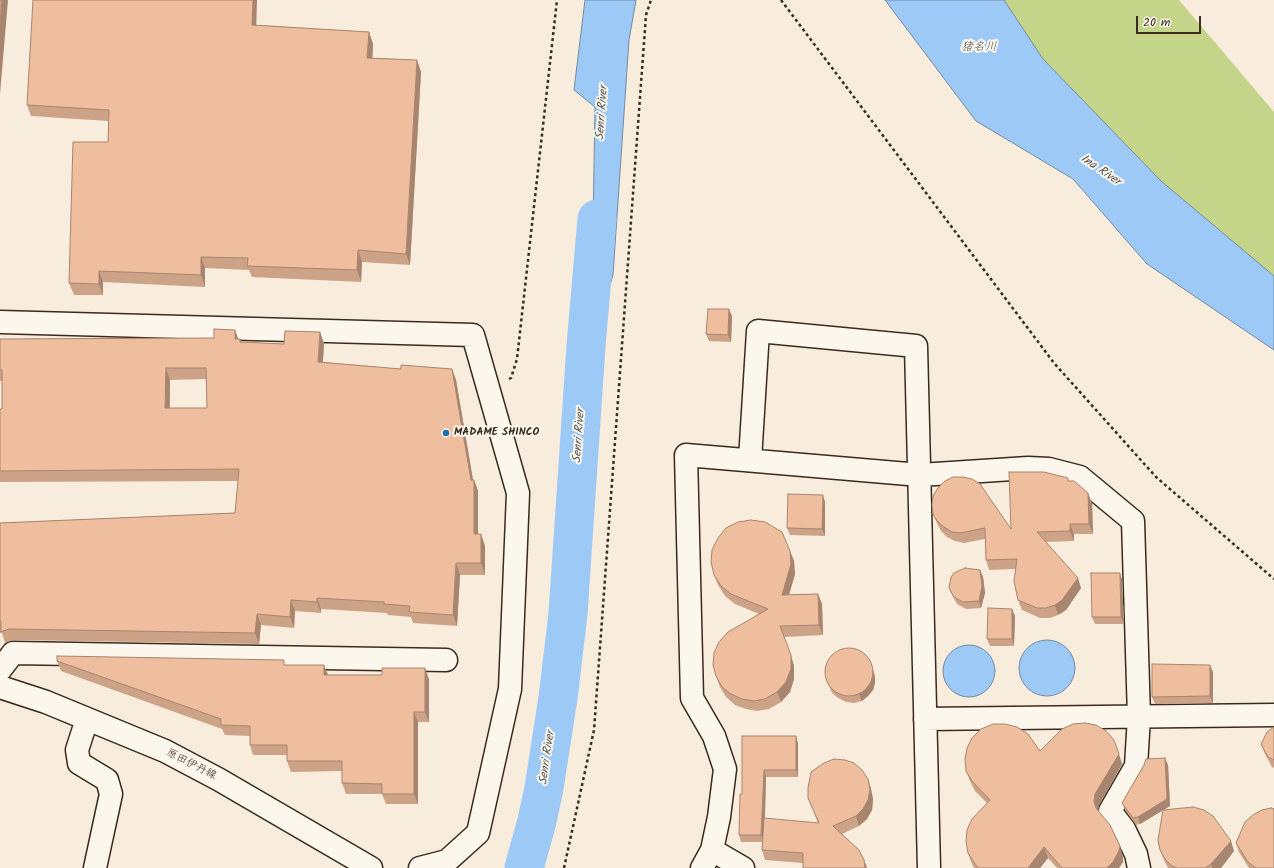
<!DOCTYPE html>
<meta charset="utf-8">
<style>
body{margin:0}
#map{position:relative;width:1274px;height:868px;overflow:hidden;background:#f8ecdc;font-family:Kalam,sans-serif}
canvas{display:block}
.scale{position:absolute;left:1136px;top:16px;width:65px;height:18px;box-sizing:border-box;border:2px solid #3b2a1e;border-top:0;padding-left:5px;font-size:12px;line-height:14px;white-space:nowrap;color:#3b2a1e;-webkit-text-stroke:3px #fbf7ec;paint-order:stroke}
</style>
<div id="map">
<canvas width="1274" height="868"></canvas>
<div class="scale">20 m</div>
</div>
<script>
const g = document.querySelector('canvas').getContext('2d');
g.lineJoin = 'round';
function paint(path, color) {
  g.fillStyle = color;
  g.fill(path, 'evenodd');
}
function shape(rows) {
  const path = new Path2D();
  for (const r of rows) {
    if (r.length === 3) {
      path.moveTo(r[0] + r[2], r[1]);
      path.arc(r[0], r[1], r[2], 0, 2 * Math.PI);
      continue;
    }
    path.moveTo(r[0], r[1]);
    for (let i = 2; i < r.length; i += 2) path.lineTo(r[i], r[i + 1]);
  }
  return path;
}
function strokePath(path, color, width, dash) {
  g.strokeStyle = color;
  g.lineWidth = width;
  g.lineCap = dash ? 'butt' : 'round';
  g.setLineDash(dash || []);
  g.stroke(path);
}
function label(font, color, halo, rows, align = 'center') {
  g.font = font + ' Kalam,"Klee One",sans-serif';
  g.lineWidth = 4;
  g.setLineDash([]);
  g.textBaseline = 'middle';
  g.strokeStyle = halo;
  g.fillStyle = color;
  for (const [text, x, y, turn = 0] of rows) {
    g.save();
    g.translate(x, y);
    g.rotate((+turn || 0) * Math.PI / 180);
    g.textAlign = isNaN(turn) ? turn : align;
    if (halo) g.strokeText(text, 0, 0);
    g.fillText(text, 0, 0);
    g.restore();
  }
}
const green = shape([
 [1004,0,1179,0,1274,112,1274,276,1161,181,1043,59]
]);
const water = shape([
 [585,0,636,0,629,40,613,275,591,347,595,107,574,90,585,0],
 [885,0,1004,0,1043,59,1161,181,1274,276,1274,350,1147,264,1073,179,976,121,885,0],
 [1047,668,28],
 [969,671,26]
]);
const river = shape([
 [524,868,537,821,544,788,558,698,568,614,586,346,597,219]
]);
const path = shape([
 [781,0,1054,363,1156,477,1274,579],
 [509,379,511,378,517,359,557,0],
 [564,868,594,730,646,15,651,0]
]);
const minor = shape([
 [0,322,473,335,518,493,510,689,478,833,447,861,420,868],
 [750,460,758,331,916,346,929,868],
 [0,670,13,653,446,660],
 [0,687,46,702,165,751,218,779,371,868],
 [87,719,77,750,79,763,107,780,111,794,95,868],
 [925,719,1274,715],
 [712,850,743,868],
 [702,868,712,850,719,817,725,769,714,736,692,698,686,455,920,475,1028,468,1049,469,1080,477,1133,521,1139,717,1136,766,1110,811,1124,829,1136,854,1139,868]
]);
const wall = shape([
 [256,25,369,32,373,44,372,58,417,60,421,72,410,265,362,262,361,282,252,277,249,270,205,268,205,287,103,282,103,295,74,295,69,283,108,142,108,121,31,116,27,105],
 [732,316,731,342,709,341,706,334],
 [235,330,238,339,240,339,241,342,284,344,320,332,324,344,323,362,401,369,452,369,456,380,473,480,474,480,478,491,478,534,481,534,485,546,485,575,460,575,457,626,413,623,411,617,388,615,387,613,321,609,321,613,295,611,294,628,261,625,259,644,13,640,5,643,2,633,0,633,0,523,235,513,238,481,0,482,0,409,2,409,2,381,0,381,0,339,214,338],
 [206,379,207,408,170,408,170,380],
 [1070,481,1092,503,1093,534,1074,534,1074,541,1046,542,1081,588,1066,610,1058,615,1050,618,1040,618,1022,610,1018,600,1016,569,989,570,986,560,985,539,964,543,955,541,947,537,941,531,937,523,933,514,1011,529],
 [825,502,825,536,790,535,787,528],
 [790,551,794,561,795,574,789,595,818,594,822,604,823,635,784,637,794,666,794,679,790,692,781,702,769,709,757,711,746,709,735,705,726,697,720,687,716,676,759,614,735,604,725,596,718,585,714,575],
 [980,570,983,577,985,593,981,608,966,609,957,604,952,595,949,588],
 [1120,573,1122,580,1124,624,1095,624,1092,617],
 [1015,616,1014,646,990,646,987,639],
 [57,661,286,665,328,675,429,679,429,722,418,722,418,804,386,804,382,794,346,794,342,783,342,771,291,772,287,761,287,755,253,755,250,745,250,736,225,735,222,729,61,671],
 [1213,672,1213,703,1155,704,1152,697],
 [875,676,875,683,873,690,868,696,862,701,854,703,846,702,838,698,832,693,826,679],
 [1274,727,1274,768,1272,767,1265,754,1261,744],
 [742,736,796,736,798,744,798,777,766,777,765,819,818,823,808,798,868,779,871,789,873,799,872,810,867,819,859,826,842,834,864,860,867,868,803,868,803,863,765,860,762,850,762,842,741,842,739,835,742,794],
 [1040,751,1122,764,1099,805,1098,810,1123,857,1123,862,1119,868,1057,868,1048,858,1040,868,974,868,972,864,968,853,987,803,975,791,970,781,966,771],
 [1144,765,1168,765,1170,806,1140,824,1136,825,1125,810,1122,803],
 [1236,843,1274,868,1249,868,1239,852],
 [1160,850,1234,851,1221,868,1168,868,1164,860]
]);
const shadedWall = shape([
 [2,0,8,0,0,94,0,25],
 [253,0,257,0,256,36,252,25],
 [369,32,373,44,372,69,367,58],
 [417,60,421,72,410,265,406,254],
 [358,250,362,262,361,282,357,270],
 [201,257,205,268,205,287,201,275],
 [99,271,103,282,103,295,99,284],
 [729,309,732,316,731,342,728,335],
 [235,330,239,341,235,339],
 [320,332,324,344,322,373,318,362],
 [166,368,170,380,169,419,165,408],
 [452,369,456,380,474,486,474,480,478,491,478,545,474,534,471,480],
 [1088,493,1092,503,1093,534,1089,524],
 [823,495,825,502,825,536,822,529],
 [1070,524,1074,534,1074,541,1070,531],
 [481,534,485,546,485,575,481,563],
 [790,551,794,561,795,574,786,605,782,595],
 [456,563,460,575,457,626,453,615],
 [980,570,983,577,985,593,981,608,979,601],
 [1120,573,1122,580,1124,624,1121,617],
 [1078,578,1081,588,1066,610,1058,615,1055,605],
 [818,594,822,604,823,635,819,625],
 [317,598,321,609,321,613,317,602],
 [291,600,295,611,294,628,290,617],
 [1012,609,1015,616,1014,646,1012,639],
 [257,614,261,625,259,644,255,633],
 [791,655,794,666,794,679,790,692,781,702,777,692],
 [870,661,875,676,875,683,873,690,868,696,862,701,859,694],
 [324,665,328,675,328,685,324,675],
 [1210,665,1213,672,1213,703,1210,696],
 [425,668,429,679,429,722,425,712],
 [414,712,418,722,418,804,414,794],
 [796,736,798,744,798,777,796,770],
 [1119,754,1122,764,1099,805,1098,811,1094,801,1095,794],
 [1165,758,1168,765,1170,806,1140,824,1138,817],
 [764,770,766,777,764,843,761,835],
 [868,779,871,789,873,799,872,810,867,819,859,826,856,816],
 [1231,841,1234,851,1221,868,1212,868,1211,864],
 [1120,846,1123,857,1123,862,1119,868,1107,868],
 [1044,847,1048,858,1040,868,1028,868],
 [864,860,867,868,865,868]
]);
const building = shape([
 [0,0,2,0,0,25,0,0],
 [33,0,253,0,252,25,369,32,367,58,417,60,406,254,358,250,357,270,247,266,248,258,201,257,201,275,99,271,99,284,69,283,73,142,108,142,109,110,27,105,33,0],
 [708,309,729,309,728,335,706,334,708,309],
 [214,329,235,330,235,339,240,339,240,342,284,344,285,331,320,332,318,362,401,369,401,365,452,369,471,480,474,480,474,534,481,534,481,563,456,563,453,615,409,612,410,606,384,604,384,602,317,598,317,602,291,600,290,617,257,614,255,633,9,629,1,632,1,621,0,621,0,523,235,513,239,469,0,471,0,409,2,409,2,370,0,370,0,339,214,338,214,329],
 [166,368,206,368,207,408,165,408,166,368],
 [1009,472,1044,472,1068,478,1068,481,1074,481,1088,493,1089,524,1070,524,1070,531,1037,532,1078,578,1062,600,1055,605,1046,608,1037,608,1018,600,1014,581,1017,559,986,560,985,528,960,533,952,532,944,527,937,521,933,514,932,505,933,496,938,488,945,481,953,477,963,477,972,479,980,484,1011,529,1009,472],
 [788,494,823,495,822,529,787,528,788,494],
 [751,520,765,522,782,532,790,551,791,564,782,595,818,594,819,625,780,626,791,655,791,669,786,682,777,692,765,699,754,701,742,699,731,694,722,687,716,676,713,665,714,653,719,642,728,632,768,609,731,594,721,586,714,575,711,562,712,550,718,538,726,528,738,522,751,520],
 [965,568,980,570,982,586,979,601,963,602,954,597,949,588,951,577,954,573,965,568],
 [1091,573,1120,573,1121,617,1092,617,1091,573],
 [988,608,1012,609,1012,639,987,639,988,608],
 [849,672,24],
 [57,656,284,660,284,665,324,665,324,675,382,675,382,668,425,668,425,712,414,712,414,794,382,794,382,784,342,783,342,761,287,761,287,745,250,745,250,726,221,725,221,719,57,661,57,656],
 [1152,664,1210,665,1210,696,1152,697,1152,664],
 [1085,723,1096,725,1106,731,1114,740,1119,754,1095,794,1094,801,1096,808,1110,825,1120,846,1119,851,1113,862,1107,868,1062,868,1044,847,1028,868,979,868,975,864,968,853,966,841,967,830,972,819,990,800,972,781,966,771,965,759,967,748,972,738,981,729,993,724,1005,724,1017,727,1028,734,1040,751,1062,729,1073,724,1085,723],
 [1274,727,1274,760,1268,757,1261,744,1267,732,1274,727],
 [742,736,796,736,796,770,764,770,761,835,739,835,740,794,742,794,742,736],
 [1165,758,1167,799,1138,817,1133,818,1122,803,1144,765,1146,759,1165,758],
 [834,759,845,760,854,763,862,770,868,779,870,789,868,800,863,809,856,816,833,826,859,850,864,860,865,868,803,868,803,853,762,850,764,818,819,823,808,798,808,788,811,772,824,763,834,759],
 [1193,807,1204,810,1213,816,1231,841,1211,864,1205,868,1177,868,1172,866,1165,859,1160,850,1158,840,1163,810,1193,807],
 [1271,808,1274,809,1274,868,1256,868,1248,862,1236,843,1245,822,1253,815,1262,810,1271,808]
]);
const markers = [
 [446,433,4,"#1f6fb2"]
];
const poiNames = [
 ["MADAME SHINCO",454,433]
];
const streetNames = [
 ["原田伊丹線",191,765,27]
];
const waterNames = [
 ["猪名川",979,48],
 ["Senri River",603,113,-86],
 ["Ina River",1100,171,34],
 ["Senri River",580,436,-86],
 ["Senri River",548,758,-82]
];
paint(green, '#c4d489');
paint(water, '#9cc9f6');
strokePath(water, '#7589a0', 1);
strokePath(river, '#9cc9f6', 39);
strokePath(minor, '#3b2a1e', 25);
strokePath(path, '#3b2a1e', 2.5, [3, 3]);
strokePath(minor, '#fbf7ec', 22);
paint(wall, '#cda388');
paint(shadedWall, '#a7856f');
paint(building, '#eebe9e');
strokePath(building, '#a7856f', 1);
for (const [x, y, r, color] of markers) {
  const dot = new Path2D();
  dot.arc(x, y, r, 0, 2 * Math.PI);
  g.fillStyle = color;
  g.fill(dot);
  strokePath(dot, '#fbf7ec', 1.5);
}
label('bold 11px', '#3b2a1e', '#fbf7ec', poiNames, 'left');
label('11px', '#3b2a1e', '#fbf7ec', streetNames);
label('italic 12px', '#535254', '#fbf7ec', waterNames);
</script>
